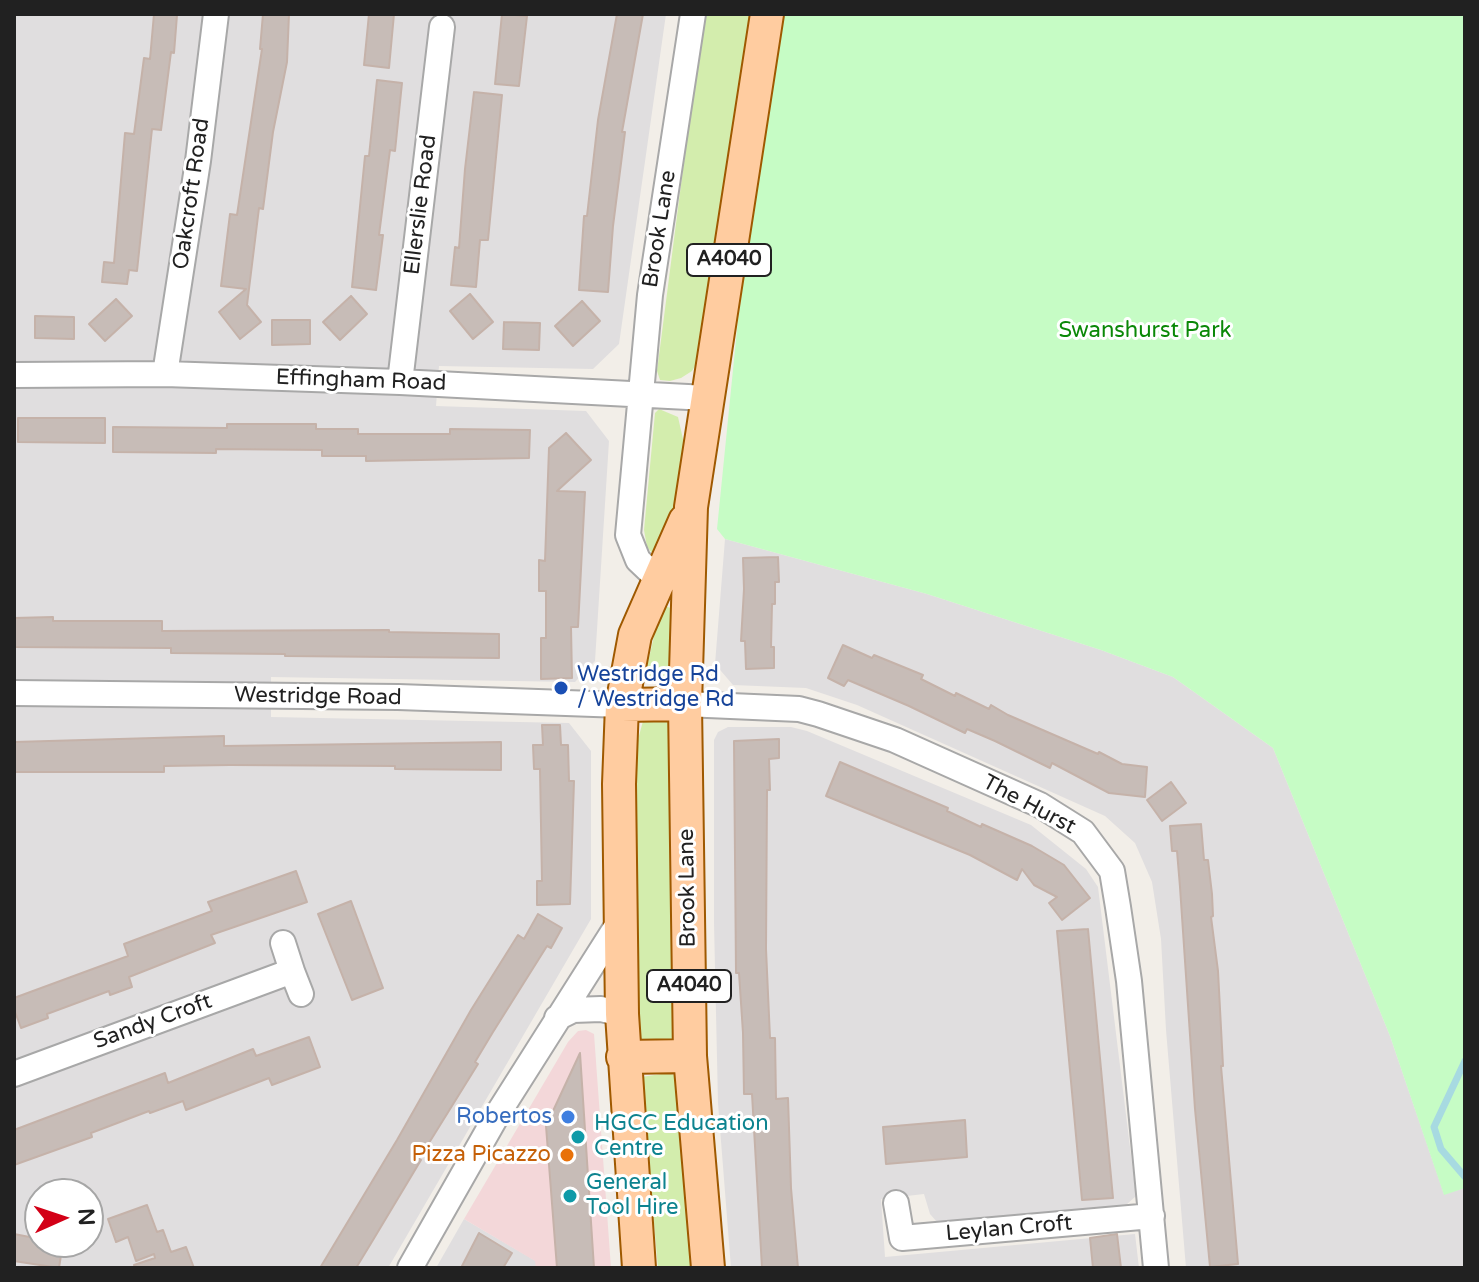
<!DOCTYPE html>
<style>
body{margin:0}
#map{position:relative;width:1479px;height:1282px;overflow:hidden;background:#f2eee8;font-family:"Varela Round",sans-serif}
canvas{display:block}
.frame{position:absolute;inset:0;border:16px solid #212121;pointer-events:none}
.north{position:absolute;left:24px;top:1178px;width:80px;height:80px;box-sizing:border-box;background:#fff;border:2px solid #a6a6a6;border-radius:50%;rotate:87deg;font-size:22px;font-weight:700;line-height:32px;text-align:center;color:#212121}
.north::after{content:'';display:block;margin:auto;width:28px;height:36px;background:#d30017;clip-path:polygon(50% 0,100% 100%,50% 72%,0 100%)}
</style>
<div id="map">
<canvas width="1479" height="1282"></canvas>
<div class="frame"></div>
<div class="north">N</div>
</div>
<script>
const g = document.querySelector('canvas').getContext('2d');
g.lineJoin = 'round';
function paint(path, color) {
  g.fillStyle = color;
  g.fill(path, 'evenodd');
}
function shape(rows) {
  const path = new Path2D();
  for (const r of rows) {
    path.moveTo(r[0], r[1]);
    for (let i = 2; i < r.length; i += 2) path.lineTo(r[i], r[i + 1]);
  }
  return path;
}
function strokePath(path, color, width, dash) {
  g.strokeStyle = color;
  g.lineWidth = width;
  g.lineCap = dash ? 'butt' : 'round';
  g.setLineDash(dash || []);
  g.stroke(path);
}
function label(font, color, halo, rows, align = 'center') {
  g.font = font + ' "Varela Round",sans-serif';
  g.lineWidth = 6;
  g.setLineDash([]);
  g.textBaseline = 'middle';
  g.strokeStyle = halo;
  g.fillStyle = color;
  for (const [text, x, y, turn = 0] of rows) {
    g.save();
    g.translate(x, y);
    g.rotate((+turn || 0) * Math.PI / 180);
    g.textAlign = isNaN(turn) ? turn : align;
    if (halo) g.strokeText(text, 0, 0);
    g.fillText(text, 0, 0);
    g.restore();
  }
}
const residential = shape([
 [14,14,666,14,619,344,593,369,439,366,436,406,586,411,609,441,595,661,575,682,271,677,271,717,569,723,591,751,591,919,388,1268,14,1268],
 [40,1194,88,1194,88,1242,40,1242],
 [725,539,927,594,1101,650,1173,677,1273,748,1390,1036,1444,1194,1465,1188,1465,1268,1186,1268,1166,1030,1161,939,1152,882,1135,843,1105,816,857,705,806,688,733,685,715,664],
 [728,727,791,727,807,731,1031,825,1086,869,1098,887,1136,1196,1126,1205,937,1222,930,1214,924,1194,881,1199,885,1257,1135,1234,1139,1268,731,1268,718,1103,714,923,714,740,718,732],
 [464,1219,536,1261,536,1268,436,1268]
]);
const commercial = shape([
 [586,1030,594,1034,611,1268,536,1268,535,1261,464,1219,568,1042,578,1031]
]);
const grass = shape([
 [706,14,756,14,701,356,692,371,681,378,670,381,660,380,657,371,694,84],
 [659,409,678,417,685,448,669,544,653,554,647,547,644,530,655,413],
 [665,606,676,610,676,668,669,681,658,683,648,681,646,671,658,619],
 [661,716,675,726,683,1047,638,1041,636,747,643,721],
 [668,1073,682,1078,697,1268,658,1268,641,1077]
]);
const park = shape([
 [782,14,1465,14,1465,1188,1444,1195,1390,1036,1273,748,1173,677,1101,650,927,594,725,539,717,529,738,320]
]);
const stream = shape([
 [1465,1061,1434,1127,1441,1149,1465,1177]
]);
const building = shape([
 [154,14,177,15,174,53,171,52,161,130,152,129,137,271,129,270,127,284,102,282,104,262,114,263,125,133,134,134,144,58,150,59,154,14],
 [263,14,289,14,287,62,273,132,263,209,259,208,247,305,261,322,240,339,219,312,246,289,221,286,230,214,237,215,262,49,260,49,263,14],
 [369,14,394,14,389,68,364,65,369,14],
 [502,14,527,16,519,86,495,84,502,14],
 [617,14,643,14,622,132,625,132,613,226,608,292,579,290,584,216,587,216,598,120,617,14],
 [377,80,402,83,395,151,390,150,379,235,383,235,376,290,352,287,365,156,369,156,377,80],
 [474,92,502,95,488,240,480,240,476,287,451,285,455,247,459,248,465,169,474,92],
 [470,294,493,322,473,339,450,311,470,294],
 [351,296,367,314,340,340,323,322,351,296],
 [116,299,132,316,105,341,89,324,116,299],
 [582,301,600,321,573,346,555,326,582,301],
 [35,316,74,317,74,339,35,338,35,316],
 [272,320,310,320,310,344,272,345,272,320],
 [504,322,540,323,539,350,503,349,504,322],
 [18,418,105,418,105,443,18,442,18,418],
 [227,424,316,424,316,429,358,429,358,434,450,434,450,429,530,430,529,458,366,461,366,456,322,456,322,450,216,449,216,453,113,452,113,427,227,428,227,424],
 [566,433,591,460,557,491,585,492,578,627,571,627,572,678,541,679,541,638,546,638,546,591,539,591,539,560,545,561,549,448,566,433],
 [778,557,779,582,775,582,775,604,772,604,771,647,774,647,774,668,746,669,745,641,741,641,744,589,743,558,778,557],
 [53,617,53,621,162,621,162,631,389,630,389,632,499,634,499,658,285,656,285,654,171,653,171,648,14,647,14,618,53,617],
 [843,645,872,658,874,655,923,675,921,679,955,696,956,693,989,709,991,705,1008,715,1098,754,1099,752,1122,764,1147,767,1145,797,1109,793,1052,763,1050,768,995,741,967,729,965,733,909,706,848,680,844,686,828,678,843,645],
 [542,725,560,725,561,745,568,745,569,781,574,781,570,904,537,905,537,881,542,881,540,769,534,769,533,745,543,745,542,725],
 [224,736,224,746,501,742,501,770,395,769,395,766,230,765,164,766,164,772,14,772,14,742,224,736],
 [779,739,779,758,769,759,770,790,767,790,766,949,770,1038,775,1038,776,1099,788,1098,791,1188,798,1268,762,1268,752,1094,744,1094,743,1033,739,973,736,973,734,741,779,739],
 [840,762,948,808,947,811,981,827,982,824,1032,846,1064,865,1090,898,1062,920,1049,903,1057,897,1034,885,1022,869,1017,880,970,855,826,796,840,762],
 [1171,782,1186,803,1162,821,1147,800,1171,782],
 [1201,824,1204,860,1208,860,1212,894,1213,916,1211,917,1218,971,1223,1066,1221,1066,1238,1264,1210,1267,1195,1109,1180,887,1177,851,1172,851,1170,826,1201,824],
 [296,871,307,902,211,935,215,943,129,977,132,987,110,995,109,991,47,1014,48,1018,21,1028,14,1009,14,998,128,956,124,944,212,911,208,902,296,871],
 [351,901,383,988,352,1000,318,914,351,901],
 [538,914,562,928,551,948,547,946,493,1032,475,1062,478,1064,419,1159,421,1160,373,1240,356,1268,320,1268,397,1140,471,1010,518,935,524,939,538,914],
 [1088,929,1113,1198,1082,1200,1057,931,1088,929],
 [309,1037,320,1067,272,1085,269,1078,186,1110,183,1101,150,1113,149,1111,91,1133,92,1137,14,1165,14,1130,165,1073,168,1083,253,1049,256,1056,309,1037],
 [580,1053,594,1268,557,1268,546,1126,580,1053],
 [965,1120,967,1157,886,1164,883,1127,965,1120],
 [147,1205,157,1232,163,1230,171,1252,186,1247,194,1268,135,1268,134,1265,155,1258,154,1254,136,1261,128,1237,116,1242,108,1219,147,1205],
 [479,1233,512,1253,503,1268,461,1268,479,1233],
 [14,1234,40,1239,40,1242,63,1242,59,1268,14,1261,14,1234],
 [1117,1234,1121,1268,1093,1268,1090,1238,1117,1234]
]);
const minor = shape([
 [165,374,198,161,216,14],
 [14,375,165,374,400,382,707,398],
 [400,382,442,27],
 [658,579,638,560,628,535,650,295,693,14],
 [14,693,398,697,622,705],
 [685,704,799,709,818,714,895,740,1040,805,1083,832,1112,871,1118,907,1129,981,1156,1268],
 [283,943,292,971],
 [557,1018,573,1010,601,1009,622,1014],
 [14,1074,292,971,301,994],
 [896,1203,902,1238,1152,1216],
 [410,1268,497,1115,620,921]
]);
const major = shape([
 [622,705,685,704],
 [623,1057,690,1056],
 [639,1268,622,1014,619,784,622,705,635,635,685,521],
 [708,1268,690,1056,685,704,691,507,767,14]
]);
const markers = [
 [561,688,8,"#1a4fb4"],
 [568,1117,8,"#3f7fe0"],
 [578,1137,8,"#0f9aa8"],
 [567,1155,8,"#e8710a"],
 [570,1196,8,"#0f9aa8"]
];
const shields = [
 [729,260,84],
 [689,986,84]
];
const shieldNames = [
 ["A4040",729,260],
 ["A4040",689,986]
];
const streetNames = [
 ["Oakcroft Road",192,194,-82],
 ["Ellerslie Road",421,205,-83],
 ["Brook Lane",660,229,-81],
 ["Effingham Road",361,381,2],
 ["Westridge Road",318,697,1],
 ["The Hurst",1029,805,28],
 ["Brook Lane",688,888,-91],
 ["Sandy Croft",153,1022,-20],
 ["Leylan Croft",1009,1229,-5]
];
const parkNames = [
 ["Swanshurst Park",1145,331]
];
const transitNames = [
 ["Westridge Rd",577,675],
 ["/ Westridge Rd",577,700]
];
const shopNames = [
 ["Robertos",552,1117]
];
const cultureNames = [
 ["HGCC Education",594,1124],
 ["Centre",594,1149],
 ["General",586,1183],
 ["Tool Hire",586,1208]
];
const foodNames = [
 ["Pizza Picazzo",551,1155]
];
paint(residential, '#e0dedf');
paint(commercial, '#f3d7d9');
paint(grass, '#d3edad');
paint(park, '#c6fcc5');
strokePath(stream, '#a7dae1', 7);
paint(building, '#c7bcb7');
strokePath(building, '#c5b2a9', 2);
strokePath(minor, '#a8a8a8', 28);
strokePath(major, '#9f5900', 36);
strokePath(minor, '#fff', 24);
strokePath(major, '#ffcca0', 32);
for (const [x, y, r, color] of markers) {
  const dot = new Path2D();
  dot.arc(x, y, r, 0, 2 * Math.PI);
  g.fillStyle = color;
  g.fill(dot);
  strokePath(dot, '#fff', 3);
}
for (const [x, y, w] of shields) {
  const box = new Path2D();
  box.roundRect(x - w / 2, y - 16, w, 32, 6);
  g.fillStyle = '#fff';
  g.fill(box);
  strokePath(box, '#212121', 2);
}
label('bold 20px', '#212121', null, shieldNames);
label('22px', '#212121', '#fff', streetNames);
label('22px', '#0a8807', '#fff', parkNames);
label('22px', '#164399', '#fff', transitNames, 'left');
label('22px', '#366cbe', '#fff', shopNames, 'right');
label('22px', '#0d838f', '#fff', cultureNames, 'left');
label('22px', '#c56008', '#fff', foodNames, 'right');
</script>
